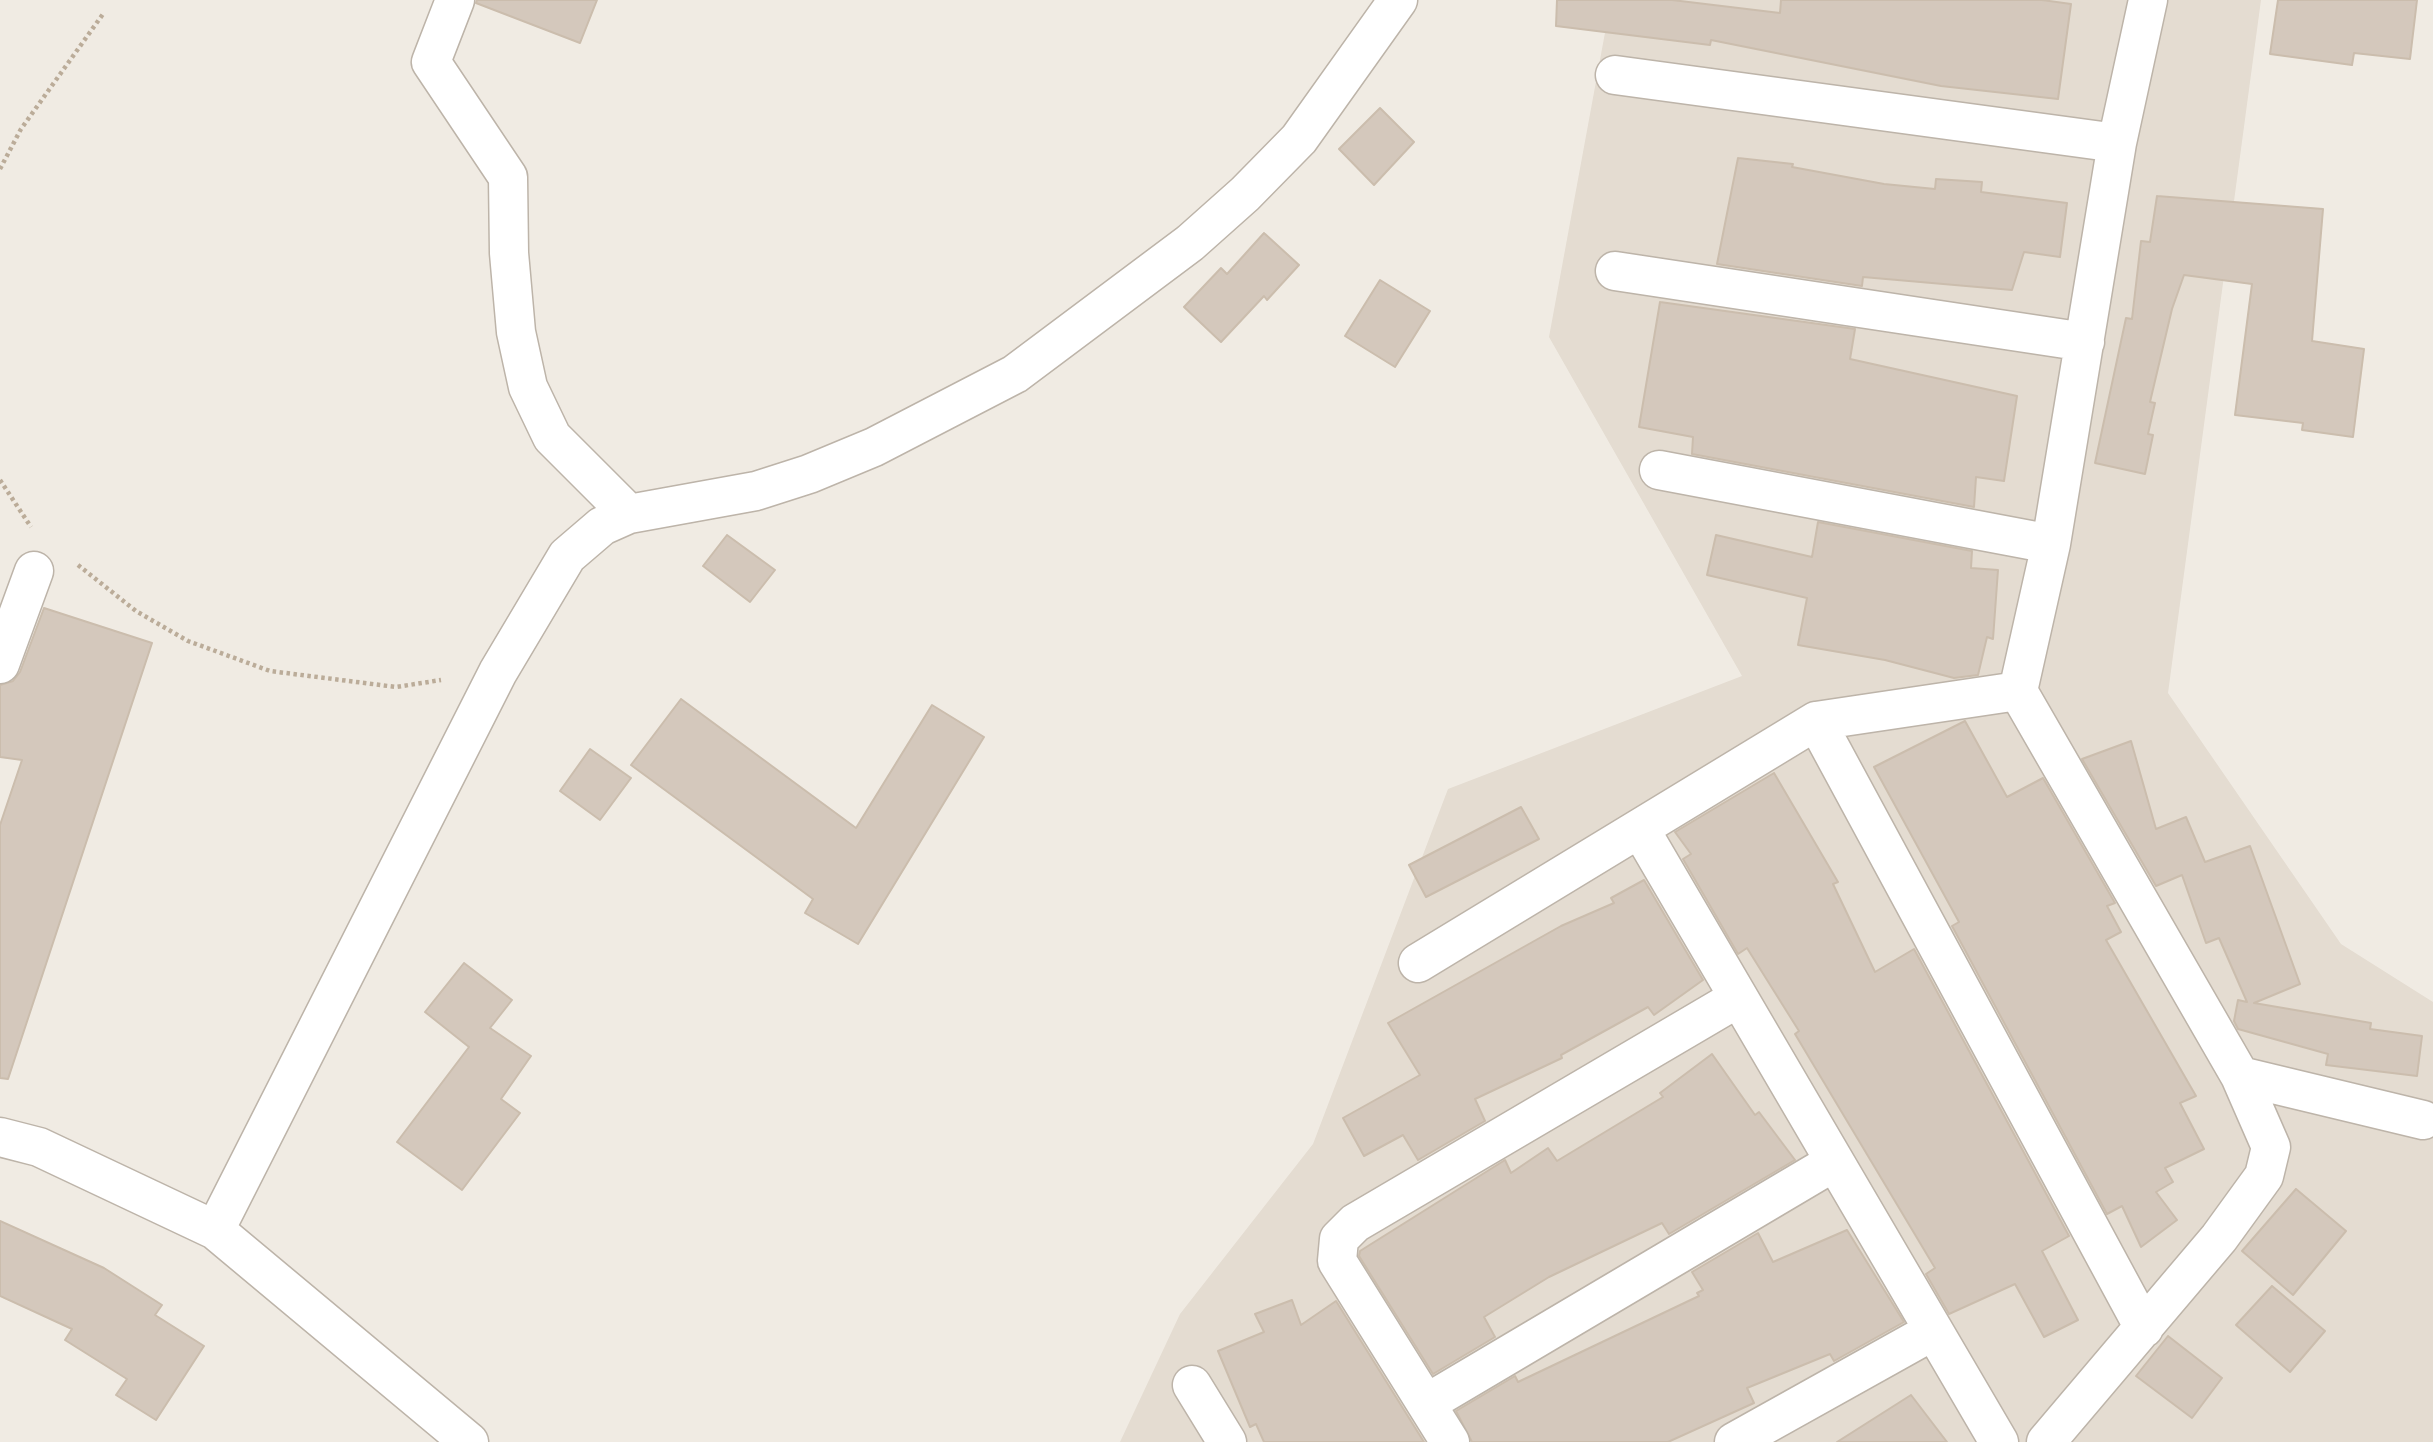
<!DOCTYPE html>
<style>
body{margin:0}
canvas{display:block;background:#f0ebe3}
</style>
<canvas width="2433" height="1442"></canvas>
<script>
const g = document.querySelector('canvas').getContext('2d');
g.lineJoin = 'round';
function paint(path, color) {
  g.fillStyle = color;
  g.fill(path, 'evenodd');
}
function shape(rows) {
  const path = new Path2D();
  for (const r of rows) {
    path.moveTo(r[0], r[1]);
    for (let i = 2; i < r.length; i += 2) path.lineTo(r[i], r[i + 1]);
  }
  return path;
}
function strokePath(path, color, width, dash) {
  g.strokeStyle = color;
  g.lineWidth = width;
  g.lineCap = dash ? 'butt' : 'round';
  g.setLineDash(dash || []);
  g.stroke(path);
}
const residential = shape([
 [1611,0,2261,0,2168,693,2341,944,2433,1002,2433,1442,1120,1442,1180,1314,1313,1144,1448,789,1742,676,1549,337]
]);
const building = shape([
 [477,0,597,0,580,43,476,3,477,0],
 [1557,0,1672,0,1780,13,1781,0,2042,0,2071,4,2058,99,1941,86,1711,40,1710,45,1556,26,1557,0],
 [2278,0,2417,0,2410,59,2354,53,2352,65,2270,54,2278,0],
 [1380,108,1414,142,1374,185,1339,149,1380,108],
 [1738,158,1793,164,1792,167,1884,184,1935,189,1936,179,1982,182,1981,192,2067,203,2060,257,2024,252,2012,290,1863,277,1862,286,1717,264,1738,158],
 [2157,196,2323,209,2312,341,2364,349,2353,437,2302,430,2303,423,2235,415,2252,284,2184,275,2172,309,2150,402,2155,403,2148,434,2153,435,2145,474,2095,463,2126,318,2132,319,2141,241,2150,242,2157,196],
 [1264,233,1299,265,1267,300,1264,296,1221,342,1184,307,1221,268,1227,274,1264,233],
 [1380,280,1430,311,1395,367,1345,336,1380,280],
 [1660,302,1855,329,1850,359,2017,396,2004,481,1976,477,1974,507,1692,454,1693,437,1639,427,1660,302],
 [1818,522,1972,551,1971,568,1998,570,1993,639,1987,637,1978,675,1954,678,1885,660,1798,645,1807,598,1707,575,1716,535,1812,557,1818,522],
 [727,535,775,570,750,602,703,566,727,535],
 [44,608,152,643,8,1079,0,1078,0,825,22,760,0,757,0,685,13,681,20,672,44,608],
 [681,699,856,828,932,705,984,737,858,944,805,913,813,899,631,765,681,699],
 [1965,721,2007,797,2043,778,2115,903,2107,906,2121,932,2106,940,2196,1096,2180,1103,2204,1149,2165,1168,2173,1182,2156,1192,2177,1220,2141,1247,2122,1206,2107,1214,1952,926,1959,922,1874,767,1965,721],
 [2131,741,2156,829,2186,817,2205,862,2250,846,2300,984,2254,1003,2371,1023,2370,1029,2422,1036,2417,1076,2326,1065,2328,1054,2238,1029,2234,1021,2238,1000,2247,1002,2219,938,2206,943,2182,875,2156,886,2082,759,2131,741],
 [590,749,631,778,600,820,560,791,590,749],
 [1774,773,1838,882,1833,884,1875,972,1914,949,2069,1236,2042,1251,2078,1320,2044,1337,2015,1284,1949,1314,1926,1274,1935,1268,1795,1034,1799,1031,1747,948,1738,954,1683,859,1691,854,1675,832,1774,773],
 [1521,807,1539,839,1426,897,1409,865,1521,807],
 [1644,880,1703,980,1654,1015,1648,1007,1561,1055,1562,1058,1475,1099,1485,1121,1418,1160,1403,1135,1364,1156,1343,1118,1420,1075,1388,1023,1561,926,1614,903,1611,898,1644,880],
 [464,963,512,1000,490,1028,531,1056,501,1099,520,1113,462,1190,397,1142,469,1047,425,1012,464,963],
 [1712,1054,1755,1115,1759,1112,1795,1160,1669,1234,1662,1223,1549,1277,1484,1317,1495,1337,1433,1374,1359,1256,1360,1251,1505,1160,1511,1173,1548,1148,1557,1161,1663,1097,1660,1093,1712,1054],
 [2296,1189,2346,1231,2293,1295,2242,1251,2296,1189],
 [0,1221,104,1268,162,1305,155,1315,204,1346,156,1420,116,1395,127,1379,65,1340,72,1329,0,1296,0,1221],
 [1847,1230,1904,1322,1834,1361,1830,1354,1747,1388,1754,1403,1668,1442,1472,1442,1456,1411,1515,1376,1518,1382,1699,1296,1697,1293,1703,1290,1692,1272,1758,1233,1773,1262,1847,1230],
 [2272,1286,2325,1331,2290,1372,2236,1325,2272,1286],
 [1292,1300,1301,1325,1336,1301,1424,1442,1264,1442,1256,1424,1250,1427,1218,1351,1264,1332,1255,1314,1292,1300],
 [2168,1336,2222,1378,2192,1418,2136,1376,2168,1336],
 [1911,1395,1947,1442,1837,1442,1911,1395]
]);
const path = shape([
 [0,169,21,129,103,14],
 [0,480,31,527],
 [78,565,136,611,188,641,270,671,396,687,441,680]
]);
const street = shape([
 [455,0,431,62,508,177,509,253,516,332,528,387,552,437,629,514],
 [1615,75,2117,143],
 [1615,271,2085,342],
 [1659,470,2051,544],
 [0,664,34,571],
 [1816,721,2144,1328],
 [1640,829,1999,1442],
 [1418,963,1816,721,2018,691],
 [2240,1076,2423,1120],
 [0,1137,39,1147,215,1230,469,1442],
 [215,1230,498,672,567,556,602,526,629,514,756,491,809,474,874,447,1015,374,1190,243,1245,194,1299,139,1398,0],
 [1192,1385,1227,1442],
 [1427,1403,1834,1162],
 [1450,1442,1337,1261,1339,1239,1355,1223,1738,998],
 [1734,1442,1933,1331],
 [2046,1442,2219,1238,2264,1176,2271,1147,2240,1076,2018,691,2051,544,2117,143,2148,0]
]);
paint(residential, '#e4dcd1');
paint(building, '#d4c8bc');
strokePath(building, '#cbbdad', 2);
strokePath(street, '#bdb4a9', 41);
strokePath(path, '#bbac99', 4.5, [3.5, 3.5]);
strokePath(street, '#fff', 38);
</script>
